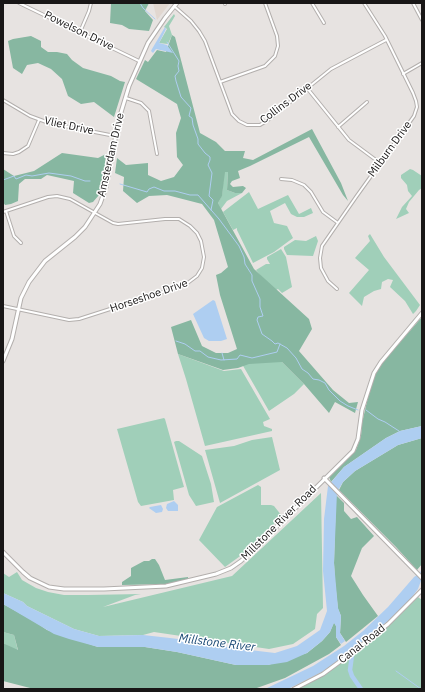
<!DOCTYPE html>
<style>
body{margin:0}
#map{position:relative;width:425px;height:692px;overflow:hidden;background:#e7e3e1;font-family:"IBM Plex Sans",sans-serif}
canvas{display:block}
.frame{position:absolute;inset:0;border:4px solid #181616;pointer-events:none}
</style>
<div id="map">
<canvas width="425" height="692"></canvas>
<div class="frame"></div>
</div>
<script>
const g = document.querySelector('canvas').getContext('2d');
g.lineJoin = 'round';
function paint(path, color) {
  g.fillStyle = color;
  g.fill(path, 'evenodd');
}
function shape(rows) {
  const path = new Path2D();
  for (const r of rows) {
    path.moveTo(r[0], r[1]);
    for (let i = 2; i < r.length; i += 2) path.lineTo(r[i], r[i + 1]);
  }
  return path;
}
function strokePath(path, color, width, dash) {
  g.strokeStyle = color;
  g.lineWidth = width;
  g.lineCap = dash ? 'butt' : 'round';
  g.setLineDash(dash || []);
  g.stroke(path);
}
function label(font, color, halo, rows, align = 'center') {
  g.font = font + ' "IBM Plex Sans",sans-serif';
  g.lineWidth = 3;
  g.setLineDash([]);
  g.textBaseline = 'middle';
  g.strokeStyle = halo;
  g.fillStyle = color;
  for (const [text, x, y, turn = 0] of rows) {
    g.save();
    g.translate(x, y);
    g.rotate((+turn || 0) * Math.PI / 180);
    g.textAlign = isNaN(turn) ? turn : align;
    if (halo) g.strokeText(text, 0, 0);
    g.fillText(text, 0, 0);
    g.restore();
  }
}
const built = shape([
 [153,3,170,3,157,20]
]);
const green = shape([
 [174,14,175,16,169,26,172,35,168,44,159,43,167,29,164,27],
 [410,169,413,170,422,176,422,188,419,190,409,202,406,209,409,213,396,219,402,207,412,196,408,191,407,185,401,178,401,175],
 [224,172,228,172,227,190,235,193,242,193,227,201,221,209,218,203,222,195],
 [249,192,258,209,288,195,299,214,311,208,313,213,304,217,297,217,291,214,285,203,270,211,274,223,287,226,293,238,274,252,253,263,237,230,237,228,233,230,223,212],
 [370,234,384,257,420,305,416,311,413,314,405,301,390,287,393,280,388,279,382,282,381,289,374,291,364,297,362,306,349,293,369,270,355,258,370,241,368,236],
 [316,236,318,241,313,256,287,255,284,249,284,247,295,240,306,241],
 [281,249,286,257,292,287,282,293,278,289,276,290,263,279,256,270,266,264,270,264,267,259,267,257],
 [178,354,224,371,241,369,270,419,263,422,264,426,272,429,272,431,205,446,186,379],
 [280,360,304,384,294,394,269,411,242,364],
 [164,418,165,419,184,487,173,490,174,500,141,506,138,502,117,429],
 [272,437,280,470,220,503,205,450,234,446,252,440],
 [176,441,179,441,202,456,211,484,214,502,196,506,189,495,174,442],
 [258,485,261,487,261,505,271,505,274,506,282,516,243,554,225,567,199,540,217,507],
 [321,493,323,608,317,614,315,629,293,644,269,649,154,632,143,635,99,636,74,629,27,606,23,602,3,593,3,573,9,577,17,572,22,580,36,588,48,592,64,595,88,595,141,594,135,595,103,607,232,576],
 [418,597,422,600,422,689,299,689,330,671,328,667,371,635,374,638,397,618],
 [3,632,14,635,18,651,3,643]
]);
const forest = shape([
 [111,3,149,3,145,11,153,20,149,31,129,29,122,25,110,23],
 [172,35,175,37,200,133,216,142,225,151,245,151,243,158,253,160,312,129,341,183,348,201,343,195,309,137,250,166,238,171,240,178,232,181,230,184,233,187,243,186,246,188,242,193,235,193,227,190,228,172,225,172,222,196,218,203,254,269,309,319,312,329,299,351,333,390,349,403,358,402,355,413,335,402,329,413,304,384,282,362,249,364,238,368,223,370,178,354,171,327,191,320,202,346,216,353,228,353,237,349,220,295,216,275,221,273,228,267,214,220,202,204,167,195,149,196,137,203,123,191,124,177,115,173,117,158,126,165,148,163,148,175,161,181,174,177,183,165,177,157,176,133,181,118,177,104,136,79,145,60,148,62,157,50,166,52],
 [31,36,41,41,41,47,48,52,57,52,67,54,72,60,83,68,111,76,120,81,125,82,114,117,94,102,81,104,68,96,62,79,51,69,38,63,27,65,22,74,13,68,8,41,13,39],
 [62,153,98,158,106,154,104,173,99,195,93,202,89,203,73,193,74,181,47,175,41,179,25,179,19,184,18,201,11,204,5,205,3,202,3,169,14,176,34,171],
 [422,317,422,426,400,431,386,438,344,467,331,482,329,477,332,473,356,450,361,436,362,423,368,397,375,375,382,363],
 [422,438,422,564,417,570,396,547,339,490,343,482,355,471,398,445],
 [336,495,344,503,344,511,351,519,357,517,374,536,362,548,351,576,363,595,378,616,346,642,340,633,341,616,338,609,335,582,334,563],
 [152,559,155,559,159,565,165,580,188,577,188,579,167,584,122,585,122,582,131,576,131,568,144,561,149,561],
 [3,604,34,621,47,630,98,647,145,647,177,652,236,665,268,665,307,653,322,641,330,632,334,622,336,626,336,637,341,645,329,654,285,678,254,689,34,689,3,681,3,643,18,650,14,635,3,632]
]);
const water = shape([
 [165,27,166,29,159,43,167,45,173,53,156,49,153,53,151,51,152,49],
 [213,300,215,301,227,339,221,341,209,341,204,338,193,314],
 [422,426,422,438,398,445,355,471,343,482,337,492,334,563,338,608,341,616,340,633,345,641,341,644,336,637,336,626,334,623,330,632,322,641,307,653,287,662,268,665,236,665,177,652,145,647,98,647,69,639,54,634,3,604,3,593,23,602,27,606,74,629,99,636,143,635,170,638,202,642,233,648,275,653,297,646,320,630,327,611,323,571,324,519,328,486,344,467,386,438,400,431],
 [174,501,178,505,178,511,168,511,166,508,167,504],
 [161,505,163,509,162,512,156,513,149,508,150,507],
 [422,568,422,578,418,589,409,601,388,621,345,656,322,672,288,689,265,689,313,666,344,646,363,631,388,607,414,577,420,573]
]);
const stream = shape([
 [140,3,143,8,155,19],
 [167,42,179,61,178,66,179,71,175,76,176,81,181,97,191,108,189,116,192,118,193,125,198,139,198,144,205,153,210,157,210,160,208,165,212,173,209,196,213,200,211,210],
 [3,180,14,176,16,179,26,175,32,176,49,173,71,176,85,181,90,181],
 [120,184,147,192,149,189,154,187,164,191,175,191,190,195,198,195,219,219,239,246,244,257,245,264,252,275,252,281,260,299,260,307,263,316,258,317,257,320,262,334,272,341,275,344,278,343,287,348,296,358,302,369,308,373,313,379,319,380,325,383,329,390,340,401,348,406,358,410],
 [176,341,185,344,195,351,200,351,208,357,221,360,237,359,240,355,252,358,277,352,280,344],
 [222,353,224,360],
 [366,410,378,419,385,422,399,431],
 [396,671,421,689]
]);
const river = shape([
 [352,655,350,670,352,676,361,689]
]);
const street = shape([
 [19,3,139,61],
 [312,3,324,23],
 [413,3,422,20],
 [225,4,225,3],
 [174,6,191,21,199,31,205,41,232,114,239,121,247,125,260,125,268,120,331,69,386,40],
 [80,32,89,11,91,3],
 [403,74,422,63],
 [220,82,265,66,275,56,278,46,277,36,265,3],
 [307,88,349,140,380,163],
 [126,98,141,103,149,111,157,154],
 [3,100,30,116,49,123,115,136],
 [338,127,367,102],
 [3,153,13,154,19,152,28,146,39,120],
 [281,179,292,180,304,185,311,192,323,212,338,223],
 [6,211,14,236,21,243],
 [3,212,48,197,57,196,70,199,113,223,118,224,165,219,179,219,190,226,197,233,201,241,204,257,202,268,197,276,185,285,79,319,69,320,3,306],
 [337,289,328,281,321,268,320,258,322,246,356,197,409,123,414,116,417,107,416,101,413,93,385,36,364,3]
]);
const secondary = shape([
 [3,361,12,339,21,298,29,282,45,261,75,237,85,227,100,204,106,187,119,119,129,86,148,43,165,18,177,3],
 [324,478,422,578],
 [3,552,23,572,30,578,49,587,64,589,104,589,166,586,216,574,231,568,241,561,254,549,353,451,358,439,362,410,374,373,381,362,422,313],
 [294,689,323,674,357,649,388,624,422,590]
]);
const streetNames = [
 ["Powelson Drive",79,31,26],
 ["Collins Drive",286,103,-37],
 ["Vliet Drive",69,126,12],
 ["Milburn Drive",390,149,-54],
 ["Amsterdam Drive",111,155,-77],
 ["Horseshoe Drive",149,296,-19],
 ["Millstone River Road",279,523,-45],
 ["Canal Road",362,644,-38]
];
const waterNames = [
 ["Millstone River",217,643,7]
];
paint(built, '#e1d7d0');
paint(green, '#a0cfb9');
paint(forest, '#87b7a1');
paint(water, '#aecef1');
strokePath(stream, '#aecef1', 1);
strokePath(river, '#aecef1', 4.5);
strokePath(street, '#b3afad', 4);
strokePath(secondary, '#b3afad', 5);
strokePath(street, '#fff', 2);
strokePath(secondary, '#fff', 3);
label('11px', '#181616', '#fff', streetNames);
label('italic 12px', '#1a4975', '#fff', waterNames);
</script>
